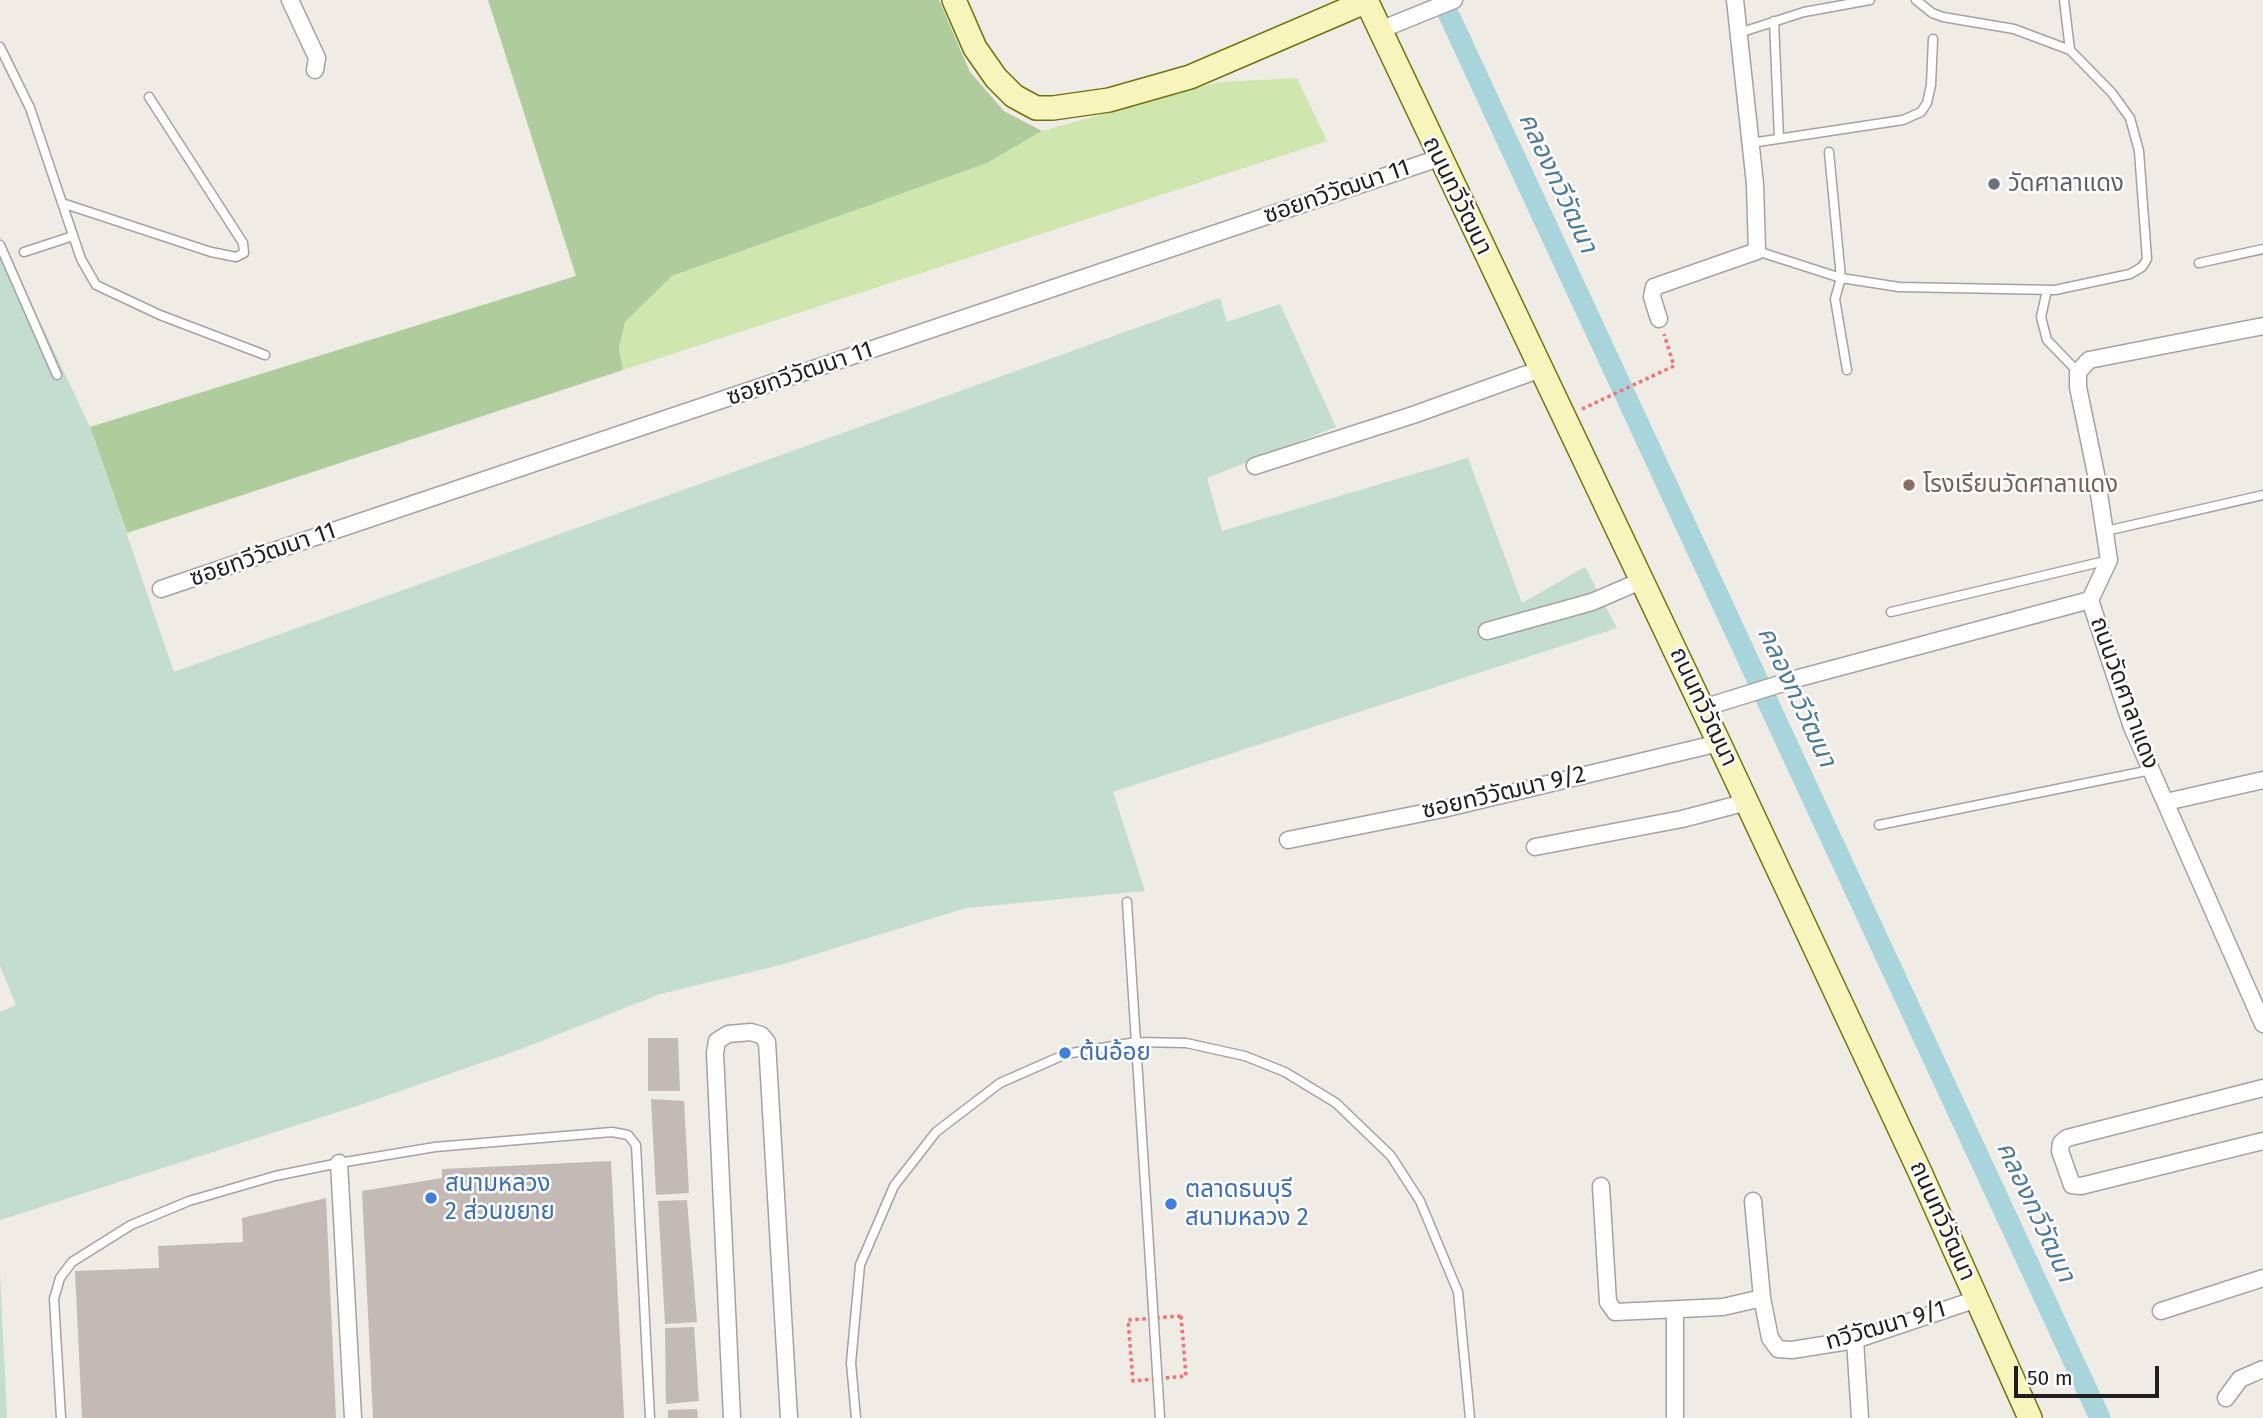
<!DOCTYPE html>
<meta charset="utf-8">
<style>
body{margin:0}
#map{position:relative;width:2263px;height:1418px;overflow:hidden;background:#efebe5;font-family:"Fira Sans",sans-serif}
canvas{display:block}
.scale{position:absolute;left:2014px;top:1366px;width:145px;height:32px;box-sizing:border-box;border:4px solid #1f1f1f;border-top:0;padding-left:9px;font-size:21px;line-height:24px;white-space:nowrap;color:#1f1f1f;-webkit-text-stroke:5px #fff;paint-order:stroke}
</style>
<div id="map">
<canvas width="2263" height="1418"></canvas>
<div class="scale">50 m</div>
</div>
<script>
const g = document.querySelector('canvas').getContext('2d');
g.lineJoin = 'round';
function paint(path, color) {
  g.fillStyle = color;
  g.fill(path, 'evenodd');
}
function shape(rows) {
  const path = new Path2D();
  for (const r of rows) {
    path.moveTo(r[0], r[1]);
    for (let i = 2; i < r.length; i += 2) path.lineTo(r[i], r[i + 1]);
  }
  return path;
}
function strokePath(path, color, width, dash) {
  g.strokeStyle = color;
  g.lineWidth = width;
  g.lineCap = dash ? 'butt' : 'round';
  g.setLineDash(dash || []);
  g.stroke(path);
}
function label(font, color, halo, rows, align = 'center') {
  g.font = font + ' "Fira Sans","Noto Sans Thai",sans-serif';
  g.lineWidth = 5;
  g.setLineDash([]);
  g.textBaseline = 'middle';
  g.strokeStyle = halo;
  g.fillStyle = color;
  for (const [text, x, y, turn = 0] of rows) {
    g.save();
    g.translate(x, y);
    g.rotate((+turn || 0) * Math.PI / 180);
    g.textAlign = isNaN(turn) ? turn : align;
    if (halo) g.strokeText(text, 0, 0);
    g.fillText(text, 0, 0);
    g.restore();
  }
}
const grass = shape([
 [1297,78,1327,141,623,370,619,348,625,322,672,276,987,163,1042,131,1219,82]
]);
const forest = shape([
 [488,0,939,0,970,72,1004,111,1042,131,987,163,672,276,625,322,619,348,623,370,127,533,90,427,576,276]
]);
const wetland = shape([
 [0,237,90,427,174,672,1220,298,1227,322,1280,304,1336,427,1207,478,1222,531,1468,458,1522,603,1585,567,1617,628,1113,792,1145,891,966,908,780,965,660,994,521,1049,363,1104,0,1220,0,1012,16,1005,0,966],
 [0,1273,7,1418,0,1418]
]);
const canal = shape([
 [1442,0,2100,1418]
]);
const building = shape([
 [648,1038,678,1038,680,1091,648,1091],
 [651,1099,684,1101,689,1193,656,1195],
 [611,1161,624,1418,373,1418,362,1191,442,1178,442,1169],
 [326,1198,336,1418,82,1418,75,1271,159,1268,158,1246,243,1242,242,1218],
 [687,1200,697,1322,665,1324,658,1201],
 [694,1327,699,1401,666,1404,665,1328],
 [697,1409,698,1418,668,1418,668,1410]
]);
const path = shape([
 [1582,409,1674,366,1664,334],
 [1181,1316,1186,1376,1133,1381,1128,1320,1181,1316]
]);
const lane = shape([
 [2064,0,2070,50],
 [1774,21,1779,138],
 [1739,33,1804,12,1870,0],
 [0,47,30,108,81,259,96,285,160,315,265,355],
 [1751,143,1903,120,1921,112,1927,103,1931,85,1933,39],
 [1829,152,1841,278,1835,299,1847,370],
 [65,204,211,252,236,257,244,253,243,243,149,97],
 [0,245,57,375],
 [1757,251,1841,278,1899,287,2055,290,2130,274,2142,267,2147,259,2139,151,2130,118,2112,93,2070,50,2014,29,1943,17,1932,13,1916,0],
 [24,252,73,236],
 [2199,263,2263,249],
 [2047,290,2041,317,2047,340,2078,372],
 [2106,531,2263,495],
 [1891,612,2109,560],
 [1879,825,2151,770],
 [1127,902,1160,1418],
 [61,1418,54,1299,60,1278,72,1262,131,1225,189,1201,275,1176,339,1163,435,1147,612,1132,628,1135,636,1145,650,1418],
 [856,1418,851,1363,860,1265,894,1186,936,1132,1000,1083,1066,1054,1136,1042,1186,1043,1245,1056,1285,1072,1336,1103,1391,1156,1420,1201,1458,1292,1470,1418]
]);
const street = shape([
 [290,0,317,58,315,70],
 [1380,30,1454,0],
 [1659,319,1652,297,1654,287,1757,251,1755,184,1735,0],
 [2263,326,2089,360,2078,372,2078,387,2096,474,2109,560,2090,600,2132,727,2263,1024],
 [1255,466,1413,415,1541,369],
 [161,589,1439,158],
 [1487,631,1592,602,1643,580],
 [1703,708,1799,678,2090,600],
 [2166,802,2263,780],
 [1288,840,1443,809,1719,743],
 [1535,847,1682,819,1747,802],
 [2263,1088,2067,1138,2061,1143,2060,1151,2072,1185,2081,1186,2263,1141],
 [339,1163,353,1418],
 [1601,1186,1608,1302,1615,1312,1723,1307,1762,1298],
 [1753,1201,1762,1298,1770,1338,1778,1349,1792,1350,1855,1340,1977,1299],
 [2161,1311,2263,1278],
 [1855,1340,1860,1418],
 [2226,1398,2240,1379,2263,1369],
 [1675,1416,1675,1311],
 [732,1418,715,1053,717,1041,728,1034,751,1032,761,1035,767,1042,789,1418]
]);
const secondary = shape([
 [954,0,975,48,996,78,1014,96,1036,108,1053,108,1109,100,1190,77,1367,1],
 [1366,0,1719,743,1919,1170,2030,1418]
]);
const markers = [
 [1994,184,7,"#6b7280"],
 [1909,485,7,"#8d6e63"],
 [1065,1053,7,"#3f7fe0"],
 [431,1198,7,"#3f7fe0"],
 [1171,1204,7,"#3f7fe0"]
];
const worshipNames = [
 ["วัดศาลาแดง",2008,184]
];
const streetNames = [
 ["ซอยทวีวัฒนา 11",1337,192,-19],
 ["ถนนทวีวัฒนา",1457,196,64],
 ["ซอยทวีวัฒนา 11",800,374,-19],
 ["ซอยทวีวัฒนา 11",263,555,-19],
 ["ถนนวัดศาลาแดง",2124,693,70],
 ["ถนนทวีวัฒนา",1703,707,65],
 ["ซอยทวีวัฒนา 9/2",1504,793,-13],
 ["ถนนทวีวัฒนา",1942,1221,66],
 ["ทวีวัฒนา 9/1",1886,1326,-16]
];
const educationNames = [
 ["โรงเรียนวัดศาลาแดง",1923,485]
];
const shopNames = [
 ["ต้นอ้อย",1079,1053],
 ["สนามหลวง",445,1184],
 ["2 ส่วนขยาย",445,1212],
 ["ตลาดธนบุรี",1185,1190],
 ["สนามหลวง 2",1185,1218]
];
const waterNames = [
 ["คลองทวีวัฒนา",1557,183,65],
 ["คลองทวีวัฒนา",1796,697,65],
 ["คลองทวีวัฒนา",2035,1212,65]
];
paint(grass, '#cfe7ae');
paint(forest, '#afcd9c');
paint(wetland, '#c3ddce');
strokePath(canal, '#a8d4db', 21);
paint(building, '#c4bab5');
strokePath(lane, '#a3a3a3', 11);
strokePath(street, '#a3a3a3', 19);
strokePath(secondary, '#71720a', 26);
strokePath(path, '#f47372', 3.5, [3.5, 3.5]);
strokePath(lane, '#fff', 8);
strokePath(street, '#fff', 16);
strokePath(secondary, '#f7f4bc', 23);
for (const [x, y, r, color] of markers) {
  const dot = new Path2D();
  dot.arc(x, y, r, 0, 2 * Math.PI);
  g.fillStyle = color;
  g.fill(dot);
  strokePath(dot, '#fff', 2.5);
}
label('24px', '#5b616d', '#fff', worshipNames, 'left');
label('24px', '#1f1f1f', '#fff', streetNames);
label('24px', '#785e54', '#fff', educationNames, 'left');
label('24px', '#366cbe', '#fff', shopNames, 'left');
label('italic 26px', '#497a9c', '#fff', waterNames);
</script>
